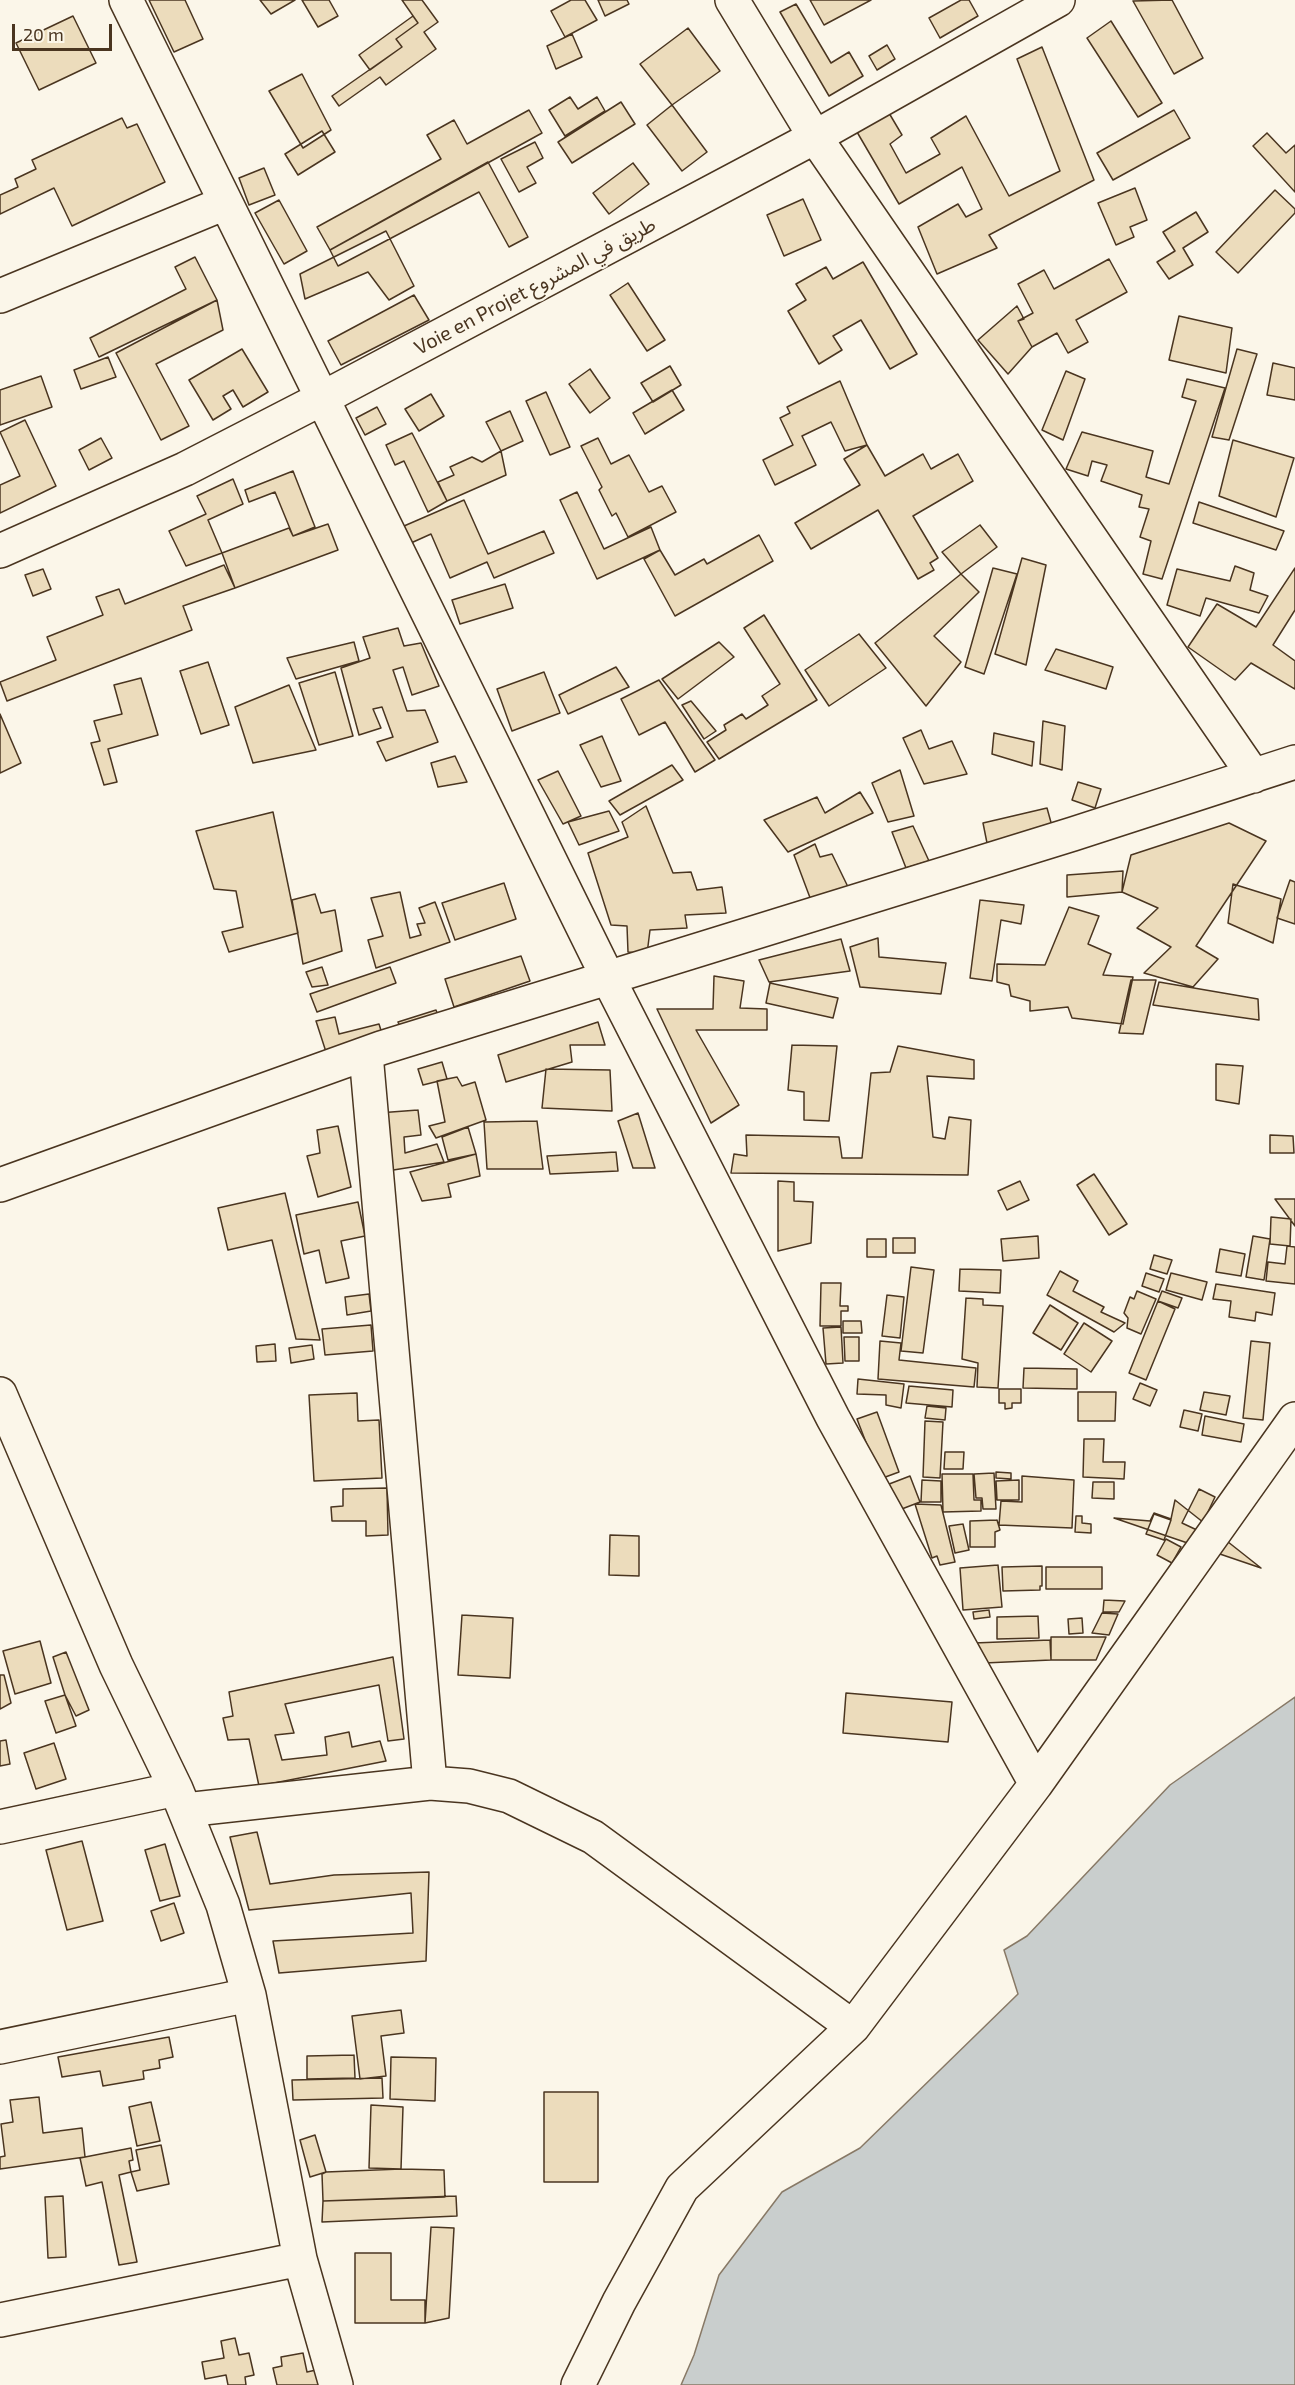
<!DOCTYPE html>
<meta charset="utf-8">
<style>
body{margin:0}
#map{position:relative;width:1295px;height:2385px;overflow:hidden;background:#fbf6e9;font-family:"Exo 2",sans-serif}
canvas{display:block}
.scale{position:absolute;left:12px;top:24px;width:100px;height:27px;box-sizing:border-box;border:3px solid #4a3520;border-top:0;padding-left:8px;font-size:18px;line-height:21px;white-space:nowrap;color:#4a3520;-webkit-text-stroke:4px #fbf6e9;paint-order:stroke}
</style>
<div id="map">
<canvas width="1295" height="2385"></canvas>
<div class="scale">20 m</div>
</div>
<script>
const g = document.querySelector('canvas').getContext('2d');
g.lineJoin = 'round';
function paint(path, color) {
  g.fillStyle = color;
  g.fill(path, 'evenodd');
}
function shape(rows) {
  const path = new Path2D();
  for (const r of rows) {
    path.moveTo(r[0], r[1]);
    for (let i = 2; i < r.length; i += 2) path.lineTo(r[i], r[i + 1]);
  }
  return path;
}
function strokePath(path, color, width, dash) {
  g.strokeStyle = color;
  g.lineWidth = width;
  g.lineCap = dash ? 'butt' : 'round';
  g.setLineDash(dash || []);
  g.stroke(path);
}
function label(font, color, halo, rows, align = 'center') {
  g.font = font + ' "Exo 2","Noto Sans Arabic",sans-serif';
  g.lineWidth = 4.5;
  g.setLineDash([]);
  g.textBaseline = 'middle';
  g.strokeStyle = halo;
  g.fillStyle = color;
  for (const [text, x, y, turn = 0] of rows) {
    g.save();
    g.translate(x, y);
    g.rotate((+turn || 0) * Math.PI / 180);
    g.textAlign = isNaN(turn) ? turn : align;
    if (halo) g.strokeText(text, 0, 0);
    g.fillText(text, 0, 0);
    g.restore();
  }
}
const water = shape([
 [1295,1697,1295,2385,681,2385,694,2355,719,2275,782,2192,860,2148,1018,1994,1004,1950,1027,1936,1170,1785,1295,1697]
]);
const building = shape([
 [149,0,185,0,203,39,174,52,149,0],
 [260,0,295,0,271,14,260,0],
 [302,0,329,0,338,16,318,27,302,0],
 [402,0,422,0,438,22,424,32,436,49,386,85,380,77,339,106,332,96,402,47,396,39,418,23,402,0],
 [571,0,585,0,597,20,565,37,551,11,571,0],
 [598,0,627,0,629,4,605,16,598,0],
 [810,0,871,0,824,25,810,0],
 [961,0,969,0,978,16,940,38,929,18,961,0],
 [1172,0,1203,58,1174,74,1133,1,1172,0],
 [796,4,831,63,849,52,863,76,829,96,780,12,796,4],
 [73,16,96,63,39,90,16,43,73,16],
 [413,16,418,23,396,39,402,47,370,70,359,55,413,16],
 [1111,21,1162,103,1138,117,1087,38,1111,21],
 [688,28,720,71,672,105,640,64,688,28],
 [572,34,582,57,556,69,547,46,572,34],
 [887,45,895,59,877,70,869,56,887,45],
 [1042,47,1094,180,989,235,997,248,937,274,918,227,958,204,966,217,982,209,962,167,899,204,857,132,889,113,902,135,890,144,906,173,940,154,931,138,966,116,1009,196,1060,171,1017,59,1042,47],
 [302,74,331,130,303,148,269,91,302,74],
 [570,97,578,109,597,97,605,111,565,136,549,110,570,97],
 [621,102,635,124,572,163,558,142,621,102],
 [672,105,707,152,682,171,647,125,672,105],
 [529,110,542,133,330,250,317,227,441,159,427,135,454,120,467,144,529,110],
 [1174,110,1190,138,1113,180,1097,153,1174,110],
 [122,118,127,128,137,124,165,182,72,226,54,188,0,214,0,195,18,187,15,179,36,169,32,160,122,118],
 [322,131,335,152,298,175,285,154,322,131],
 [1267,133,1286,153,1295,145,1295,192,1253,146,1267,133],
 [535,142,543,158,527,167,536,183,519,192,501,159,535,142],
 [488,162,528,237,509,247,479,192,338,266,330,250,488,162],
 [633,163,649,184,609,214,593,193,633,163],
 [264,168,275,195,249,205,239,178,264,168],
 [1135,188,1147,220,1130,227,1134,237,1116,245,1098,203,1135,188],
 [1275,190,1295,209,1295,213,1238,273,1216,252,1275,190],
 [803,199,821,240,784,256,767,215,803,199],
 [279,200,307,251,284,264,255,213,279,200],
 [1196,212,1208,232,1183,248,1193,265,1169,279,1157,262,1175,251,1163,232,1196,212],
 [386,231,414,286,389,300,368,272,305,299,300,274,386,231],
 [195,257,217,300,99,357,90,338,186,289,175,267,195,257],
 [1109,259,1127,292,1076,320,1088,342,1068,353,1057,333,1032,347,1018,321,1033,313,1018,284,1044,270,1054,289,1109,259],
 [863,262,917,354,890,369,861,320,833,336,842,350,819,364,788,311,806,300,796,284,826,267,833,279,863,262],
 [628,283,665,340,647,351,610,295,628,283],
 [414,295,429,320,341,365,328,341,414,295],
 [217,300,223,330,156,364,189,426,161,440,116,353,217,300],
 [1017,306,1024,319,1018,321,1032,347,1008,374,978,340,1017,306],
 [1179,316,1232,328,1226,373,1169,360,1179,316],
 [242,349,268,392,243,407,233,390,223,396,231,409,213,420,189,380,242,349],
 [1237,349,1257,354,1229,440,1212,437,1237,349],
 [108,357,116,377,81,389,74,370,108,357],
 [1273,363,1295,368,1295,400,1267,395,1273,363],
 [670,366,681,385,653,402,641,383,670,366],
 [590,369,610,398,590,413,569,384,590,369],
 [1066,371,1085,379,1063,440,1042,430,1066,371],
 [41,376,52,407,0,425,0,390,41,376],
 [1187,379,1225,388,1162,579,1143,574,1151,541,1140,537,1149,509,1139,507,1142,495,1101,481,1107,465,1092,461,1088,476,1066,469,1082,432,1153,451,1146,477,1169,484,1196,401,1182,397,1187,379],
 [840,381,867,445,845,451,831,422,802,436,816,465,775,485,763,460,793,445,780,418,790,413,787,407,840,381],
 [672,390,684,410,645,434,633,413,672,390],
 [546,392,570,447,550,455,526,401,546,392],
 [431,394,444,416,419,431,405,409,431,394],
 [377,407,386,424,365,435,356,418,377,407],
 [510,411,523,441,501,451,486,422,510,411],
 [25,420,56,486,0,513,0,485,20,476,0,432,25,420],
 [412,433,447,501,428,512,404,461,395,465,386,445,412,433],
 [101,438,112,458,89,470,79,450,101,438],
 [598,438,611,464,629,455,649,492,662,486,676,512,628,537,616,513,612,516,599,490,602,487,581,446,598,438],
 [1233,440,1294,458,1276,517,1219,496,1233,440],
 [867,445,885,476,923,454,931,469,958,454,973,481,913,516,938,558,930,563,934,570,918,579,878,510,811,549,795,523,860,485,844,459,867,445],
 [501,451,506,475,447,501,438,482,454,475,450,467,472,457,482,462,501,451],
 [293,471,315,527,293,536,275,492,249,502,245,490,293,471],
 [233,479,243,504,208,520,222,553,186,566,169,531,206,514,197,496,233,479],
 [577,492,604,549,651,527,660,550,597,579,560,500,577,492],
 [464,500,488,554,544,531,554,553,494,578,487,562,450,578,431,534,411,543,404,526,464,500],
 [1199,502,1284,531,1276,550,1193,523,1199,502],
 [328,524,338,550,235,588,222,553,289,528,293,536,328,524],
 [980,525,997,547,961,574,942,552,980,525],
 [759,535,773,561,675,616,644,559,660,550,675,575,704,559,707,564,759,535],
 [1022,558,1046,565,1026,665,995,654,1022,558],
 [224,565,235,588,183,606,192,630,7,701,0,682,56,660,47,637,103,615,96,597,119,589,125,604,224,565],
 [1235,566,1254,573,1250,590,1268,596,1259,613,1206,598,1200,616,1167,605,1177,569,1230,581,1235,566],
 [993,568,1017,574,984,674,965,667,993,568],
 [1295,568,1295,610,1273,645,1295,661,1295,689,1251,663,1235,680,1188,647,1217,604,1256,627,1295,568],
 [43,569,51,589,33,596,25,575,43,569],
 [961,574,979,592,934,636,961,662,926,706,875,643,961,574],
 [505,584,513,608,460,624,452,600,505,584],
 [764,615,817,700,719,759,707,742,726,730,724,725,742,714,746,719,768,705,762,696,780,684,744,628,764,615],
 [398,628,404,646,421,643,439,686,412,695,403,667,393,670,407,711,425,710,438,742,386,761,377,742,393,737,382,707,373,709,381,728,359,735,341,668,370,658,363,637,398,628],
 [859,634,886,668,829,706,805,670,859,634],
 [354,642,359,661,296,679,287,658,354,642],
 [719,642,734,657,678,699,662,679,719,642],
 [1056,649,1113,667,1106,689,1045,670,1056,649],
 [208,662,229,725,201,734,180,671,208,662],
 [616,667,629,687,568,714,559,695,616,667],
 [335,672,353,736,319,745,299,683,335,672],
 [544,672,560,713,512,731,497,689,544,672],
 [141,678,158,735,108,749,117,782,104,785,91,743,100,741,94,721,122,714,114,685,141,678],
 [659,680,715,760,695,772,665,722,639,735,621,699,659,680],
 [289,685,316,750,253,763,235,707,289,685],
 [691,701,716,731,704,739,682,705,691,701],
 [0,714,21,763,0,773,0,714],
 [1043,721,1065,726,1062,770,1040,764,1043,721],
 [921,730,929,749,952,741,967,774,924,784,903,738,921,730],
 [994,733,1034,742,1032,766,992,754,994,733],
 [602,736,621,781,601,787,580,745,602,736],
 [455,756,467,782,438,787,431,763,455,756],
 [672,765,683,780,620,815,609,801,672,765],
 [900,770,914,816,888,822,872,783,900,770],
 [558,771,581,816,563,824,538,780,558,771],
 [1078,782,1101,789,1095,808,1072,800,1078,782],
 [860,792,873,813,788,852,764,820,817,797,825,813,860,792],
 [646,806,673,873,691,872,697,890,722,887,726,913,685,915,687,928,650,930,647,954,628,952,627,926,611,925,588,853,628,837,622,822,646,806],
 [1047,808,1052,826,987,843,983,823,1047,808],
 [609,811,619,831,579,845,568,822,609,811],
 [273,812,298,933,229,952,222,932,243,927,236,891,214,889,196,831,273,812],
 [1229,823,1266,841,1196,946,1218,959,1193,987,1144,973,1171,947,1137,928,1158,908,1122,892,1131,855,1229,823],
 [913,826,929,861,906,868,892,832,913,826],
 [815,844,820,857,832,854,849,889,812,903,794,855,815,844],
 [1123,871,1122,892,1067,897,1067,875,1123,871],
 [1290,880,1295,882,1295,924,1277,918,1290,880],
 [504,883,516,919,455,940,442,903,504,883],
 [1233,884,1281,899,1273,943,1228,923,1233,884],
 [400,892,410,938,421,935,417,924,425,923,419,908,435,902,450,942,376,968,368,940,383,936,371,898,400,892],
 [315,894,321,913,335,910,342,951,303,964,292,900,315,894],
 [980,900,1024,905,1021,924,1001,920,992,981,970,978,980,900],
 [1069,907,1099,916,1088,944,1111,954,1103,975,1133,977,1123,1024,1072,1018,1068,1007,1030,1011,1030,1001,1011,996,1009,985,997,982,997,964,1045,965,1069,907],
 [878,938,879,957,946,963,941,994,860,987,850,947,878,938],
 [841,939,850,971,769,982,759,960,841,939],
 [521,956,530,981,454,1007,445,979,521,956],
 [322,967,328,985,312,987,306,972,322,967],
 [390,967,396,983,317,1012,310,994,390,967],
 [714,976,744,981,740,1008,767,1009,767,1030,696,1030,739,1105,711,1123,657,1009,713,1009,714,976],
 [1131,980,1156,980,1143,1034,1119,1033,1131,980],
 [1159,982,1258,999,1259,1020,1153,1005,1159,982],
 [770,983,838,998,833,1018,766,1003,770,983],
 [436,1010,441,1024,404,1037,398,1022,436,1010],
 [335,1017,339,1034,379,1024,384,1040,327,1055,316,1021,335,1017],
 [598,1022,605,1045,570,1045,572,1062,506,1082,498,1055,598,1022],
 [792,1045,837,1046,829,1121,804,1120,804,1092,788,1090,792,1045],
 [898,1046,974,1060,974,1079,927,1076,933,1137,945,1139,949,1117,971,1120,968,1175,731,1173,734,1154,747,1156,746,1135,839,1137,842,1158,862,1158,871,1073,890,1072,898,1046],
 [442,1062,447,1079,423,1085,418,1069,442,1062],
 [1216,1064,1243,1066,1239,1104,1216,1100,1216,1064],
 [546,1069,610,1070,612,1111,542,1108,546,1069],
 [457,1077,462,1086,475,1082,486,1120,436,1138,429,1126,445,1122,437,1081,457,1077],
 [418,1110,421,1135,404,1137,405,1153,437,1144,444,1162,387,1171,378,1113,418,1110],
 [638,1113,655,1168,633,1168,618,1121,638,1113],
 [537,1121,543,1169,487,1169,484,1122,537,1121],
 [338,1126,351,1187,318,1197,307,1156,320,1153,317,1130,338,1126],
 [468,1127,476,1154,448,1160,442,1137,468,1127],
 [1270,1135,1293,1136,1294,1153,1270,1153,1270,1135],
 [616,1152,618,1171,550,1174,547,1156,616,1152],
 [476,1154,480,1176,448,1184,451,1197,422,1201,410,1172,476,1154],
 [1094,1174,1127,1224,1109,1235,1077,1185,1094,1174],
 [778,1181,794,1182,794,1201,813,1202,811,1243,778,1251,778,1181],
 [1020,1181,1029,1200,1007,1210,998,1191,1020,1181],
 [285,1193,320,1340,296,1339,272,1240,228,1250,218,1208,285,1193],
 [1275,1199,1295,1199,1295,1226,1275,1199],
 [358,1202,365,1236,341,1241,349,1278,326,1283,319,1250,304,1254,296,1215,358,1202],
 [1271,1217,1291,1219,1290,1246,1270,1244,1271,1217],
 [1038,1236,1039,1258,1003,1261,1001,1239,1038,1236],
 [1253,1236,1270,1239,1264,1280,1246,1277,1253,1236],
 [893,1238,915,1238,915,1253,893,1253,893,1238],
 [867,1239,886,1239,886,1257,867,1257,867,1239],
 [1287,1246,1295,1247,1295,1284,1266,1281,1268,1262,1285,1264,1287,1246],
 [1220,1249,1245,1254,1241,1276,1216,1272,1220,1249],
 [1154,1255,1172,1260,1167,1274,1150,1269,1154,1255],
 [911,1267,934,1270,923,1353,901,1351,911,1267],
 [960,1269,1001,1270,1000,1293,959,1291,960,1269],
 [1060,1271,1078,1281,1073,1291,1104,1307,1101,1312,1125,1323,1114,1332,1047,1295,1060,1271],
 [1146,1273,1164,1279,1159,1292,1142,1286,1146,1273],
 [1171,1273,1207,1282,1202,1300,1166,1290,1171,1273],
 [821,1283,841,1283,840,1306,848,1306,848,1311,841,1311,841,1326,820,1326,821,1283],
 [1216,1284,1275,1293,1272,1315,1256,1312,1255,1321,1229,1317,1231,1301,1213,1299,1216,1284],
 [1137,1291,1156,1299,1141,1334,1127,1328,1128,1318,1124,1313,1130,1297,1134,1299,1137,1291],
 [1162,1291,1182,1298,1178,1308,1158,1301,1162,1291],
 [369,1294,371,1311,347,1315,345,1297,369,1294],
 [887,1295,904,1297,900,1338,882,1336,887,1295],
 [966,1298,983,1299,983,1305,1003,1306,998,1388,977,1387,978,1363,962,1359,966,1298],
 [1158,1301,1175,1309,1146,1380,1129,1373,1158,1301],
 [1050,1305,1078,1323,1061,1350,1033,1333,1050,1305],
 [843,1321,861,1321,862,1333,843,1333,843,1321],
 [1084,1323,1112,1341,1091,1372,1064,1354,1084,1323],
 [371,1325,373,1351,325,1355,322,1329,371,1325],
 [841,1327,843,1363,826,1364,823,1328,841,1327],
 [844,1337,859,1337,859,1361,845,1361,844,1337],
 [880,1341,901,1343,899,1360,976,1368,974,1387,878,1379,880,1341],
 [1251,1341,1270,1343,1263,1420,1243,1418,1251,1341],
 [275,1344,276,1361,257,1362,256,1346,275,1344],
 [312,1345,314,1359,291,1363,289,1348,312,1345],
 [1024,1368,1077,1369,1077,1389,1023,1388,1024,1368],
 [858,1379,904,1384,901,1408,886,1405,886,1395,857,1394,858,1379],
 [1140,1383,1157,1390,1150,1406,1133,1399,1140,1383],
 [909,1386,953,1390,952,1407,906,1403,909,1386],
 [999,1389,1021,1389,1021,1403,1012,1403,1012,1408,1005,1409,1005,1403,999,1403,999,1389],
 [1078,1392,1116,1392,1115,1421,1078,1421,1078,1392],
 [1204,1392,1230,1396,1226,1415,1200,1410,1204,1392],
 [357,1393,358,1421,379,1420,382,1478,314,1481,309,1395,357,1393],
 [927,1406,946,1408,945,1420,925,1418,927,1406],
 [1184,1410,1202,1414,1198,1431,1180,1427,1184,1410],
 [877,1412,899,1472,880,1479,857,1419,877,1412],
 [1205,1416,1244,1424,1241,1442,1202,1435,1205,1416],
 [925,1421,943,1422,940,1478,923,1477,925,1421],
 [1084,1439,1104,1439,1103,1462,1125,1462,1124,1479,1083,1477,1084,1439],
 [945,1452,964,1452,963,1469,944,1469,945,1452],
 [996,1472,1011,1473,1011,1479,996,1478,996,1472],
 [994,1473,996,1509,983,1509,982,1498,976,1498,974,1474,994,1473],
 [942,1474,973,1474,974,1500,981,1500,981,1511,943,1512,942,1474],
 [910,1476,920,1502,894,1512,884,1486,910,1476],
 [1022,1476,1074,1480,1072,1528,999,1525,1001,1501,1022,1502,1022,1476],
 [922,1480,941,1481,941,1502,921,1502,922,1480],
 [1019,1480,1019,1500,997,1500,996,1481,1019,1480],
 [1093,1482,1114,1482,1114,1499,1092,1498,1093,1482],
 [387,1488,388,1535,366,1536,366,1521,332,1521,331,1507,343,1506,343,1489,387,1488],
 [1199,1489,1215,1497,1199,1531,1182,1523,1199,1489],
 [1175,1500,1261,1568,1114,1518,1150,1521,1154,1513,1171,1519,1175,1500],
 [915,1504,941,1505,955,1562,940,1565,937,1556,932,1558,915,1504],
 [1154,1514,1171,1520,1164,1540,1146,1534,1154,1514],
 [1076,1516,1082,1516,1082,1523,1091,1524,1091,1533,1075,1532,1076,1516],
 [997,1520,1000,1530,995,1532,995,1547,970,1547,970,1521,997,1520],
 [963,1524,969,1550,955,1553,949,1526,963,1524],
 [610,1535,639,1536,639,1576,609,1575,610,1535],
 [1166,1539,1181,1547,1172,1563,1157,1555,1166,1539],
 [998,1565,1002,1607,963,1610,960,1568,998,1565],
 [1042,1566,1042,1586,1040,1586,1040,1590,1003,1591,1002,1567,1042,1566],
 [1046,1567,1102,1567,1102,1589,1046,1589,1046,1567],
 [1104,1600,1125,1601,1119,1612,1103,1612,1104,1600],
 [989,1610,990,1617,974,1619,973,1612,989,1610],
 [1102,1613,1118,1614,1109,1635,1092,1633,1102,1613],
 [462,1615,513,1618,510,1678,458,1675,462,1615],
 [1038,1616,1039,1638,997,1639,997,1617,1038,1616],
 [1082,1618,1083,1633,1069,1634,1068,1619,1082,1618],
 [1051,1637,1106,1637,1096,1660,1051,1660,1051,1637],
 [1050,1640,1051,1660,962,1664,974,1643,1050,1640],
 [40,1641,51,1683,15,1694,3,1651,40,1641],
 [66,1652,89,1710,76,1716,65,1695,53,1657,66,1652],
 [393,1657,404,1739,388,1741,379,1685,285,1704,294,1733,275,1735,282,1760,327,1755,325,1737,349,1732,352,1747,380,1741,386,1761,259,1786,249,1739,228,1740,223,1718,233,1716,229,1692,393,1657],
 [0,1675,4,1675,11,1703,0,1709,0,1675],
 [846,1693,952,1702,948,1742,843,1733,846,1693],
 [65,1695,76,1726,56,1733,45,1701,65,1695],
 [6,1740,10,1764,0,1766,0,1741,6,1740],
 [54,1743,66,1779,36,1789,24,1753,54,1743],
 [257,1832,270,1884,334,1875,429,1872,426,1961,279,1973,273,1941,413,1933,411,1893,249,1910,230,1837,257,1832],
 [82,1841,103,1921,67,1930,46,1850,82,1841],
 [165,1844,180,1896,160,1901,145,1850,165,1844],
 [174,1903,184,1933,161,1941,151,1911,174,1903],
 [401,2010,404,2033,381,2036,386,2076,360,2079,352,2016,401,2010],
 [169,2037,173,2057,159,2060,160,2068,143,2071,144,2079,103,2086,100,2071,62,2077,58,2057,169,2037],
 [354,2055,355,2078,307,2079,307,2056,354,2055],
 [391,2057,436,2058,435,2101,390,2099,391,2057],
 [382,2078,383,2098,293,2100,292,2080,382,2078],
 [544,2092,598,2092,598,2182,544,2182,544,2092],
 [39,2097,43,2133,82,2128,85,2157,0,2169,0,2157,5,2156,1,2124,13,2122,10,2100,39,2097],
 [151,2102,160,2141,137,2146,129,2107,151,2102],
 [371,2105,403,2107,401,2169,369,2168,371,2105],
 [315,2135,326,2172,310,2177,300,2140,315,2135],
 [161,2145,169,2184,137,2191,131,2172,140,2170,136,2150,161,2145],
 [131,2148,133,2160,129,2161,131,2172,119,2175,137,2262,119,2265,102,2182,86,2186,80,2158,131,2148],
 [401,2169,444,2170,445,2197,323,2201,322,2174,326,2172,401,2169],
 [63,2196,66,2257,48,2258,45,2197,63,2196],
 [456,2196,457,2216,322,2222,323,2201,456,2196],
 [431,2227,454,2228,449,2318,425,2323,431,2227],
 [355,2253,391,2253,391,2300,425,2300,425,2323,355,2323,355,2253],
 [235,2338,239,2355,249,2353,254,2375,245,2377,246,2385,228,2385,226,2375,205,2379,202,2362,224,2358,221,2341,235,2338],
 [303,2353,307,2372,316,2370,319,2385,277,2385,273,2368,282,2366,281,2357,303,2353]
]);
const minor = shape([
 [126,0,607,976,833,1418,1036,1784],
 [732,0,815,137,1254,776],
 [0,296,225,203],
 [0,551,185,469,321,399,815,137,1058,0],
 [366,1054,430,1783],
 [0,1185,381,1048,1073,834,1295,762],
 [0,1394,116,1665,176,1789,223,1905,249,1995,300,2259,336,2385],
 [185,1810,430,1783,469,1786,509,1796,593,1837,853,2027],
 [0,1827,176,1789],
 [0,2047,249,1995],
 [0,2320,300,2259],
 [578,2385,619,2302,682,2188,853,2027,1036,1784,1295,1419]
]);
const streetNames = [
 ["Voie en Projet طريق في المشروع",535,286,-28]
];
paint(water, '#c9cecd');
strokePath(water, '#887966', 1.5);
paint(building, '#ecdcbc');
strokePath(building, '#4a3520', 1.5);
strokePath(minor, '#4a3520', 36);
strokePath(minor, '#fbf6e9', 33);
label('20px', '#4a3520', '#fbf6e9', streetNames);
</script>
